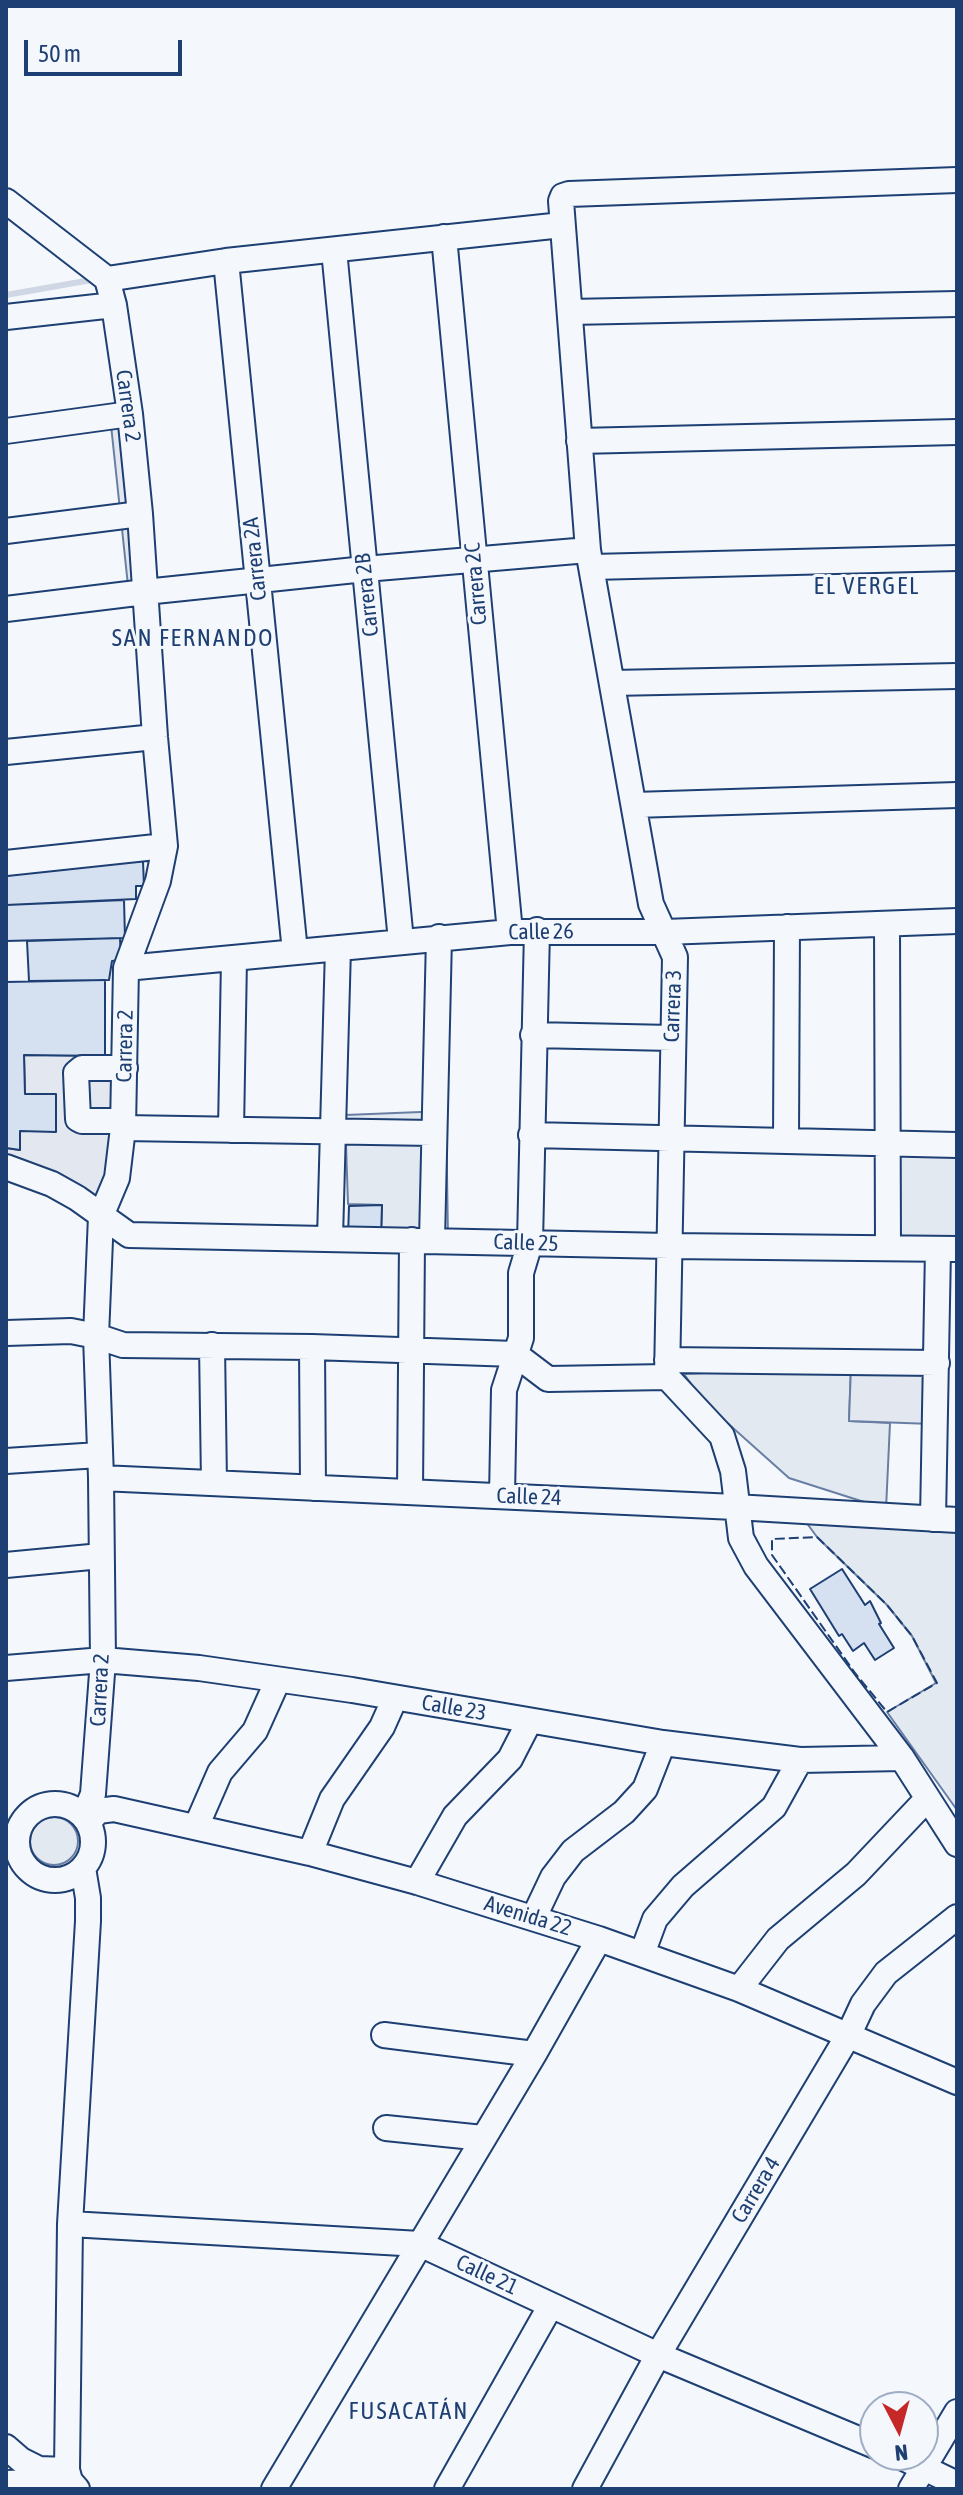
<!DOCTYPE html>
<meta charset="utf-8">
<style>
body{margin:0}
#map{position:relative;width:963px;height:2495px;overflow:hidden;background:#f4f7fb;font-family:"Asap Condensed",sans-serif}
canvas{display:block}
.frame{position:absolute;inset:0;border:8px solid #1d3f73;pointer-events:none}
.north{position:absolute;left:859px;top:2391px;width:80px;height:80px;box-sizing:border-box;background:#f4f7fb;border:2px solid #9eadc5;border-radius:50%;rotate:174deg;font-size:22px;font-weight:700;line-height:32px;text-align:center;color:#1d3f73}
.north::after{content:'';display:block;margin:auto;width:28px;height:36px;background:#c62828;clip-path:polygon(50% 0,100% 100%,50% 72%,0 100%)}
.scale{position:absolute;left:24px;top:40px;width:158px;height:36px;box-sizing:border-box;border:4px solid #1d3f73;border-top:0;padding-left:10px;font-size:24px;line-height:28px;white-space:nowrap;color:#1d3f73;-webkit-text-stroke:6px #f4f7fb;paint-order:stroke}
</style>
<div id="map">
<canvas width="963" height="2495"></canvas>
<div class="frame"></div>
<div class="north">N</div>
<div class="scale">50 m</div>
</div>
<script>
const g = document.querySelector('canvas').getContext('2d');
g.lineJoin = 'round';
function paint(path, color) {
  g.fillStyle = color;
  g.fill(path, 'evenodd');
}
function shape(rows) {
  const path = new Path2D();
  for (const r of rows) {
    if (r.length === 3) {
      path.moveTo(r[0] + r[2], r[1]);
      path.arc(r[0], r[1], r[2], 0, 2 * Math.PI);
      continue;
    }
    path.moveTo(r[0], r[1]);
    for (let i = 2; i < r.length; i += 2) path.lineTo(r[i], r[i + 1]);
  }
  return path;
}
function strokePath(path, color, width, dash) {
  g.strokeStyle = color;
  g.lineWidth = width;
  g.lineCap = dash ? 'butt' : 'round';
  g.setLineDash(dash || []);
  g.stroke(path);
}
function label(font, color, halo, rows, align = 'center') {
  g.font = font + ' "Asap Condensed",sans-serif';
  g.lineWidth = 6;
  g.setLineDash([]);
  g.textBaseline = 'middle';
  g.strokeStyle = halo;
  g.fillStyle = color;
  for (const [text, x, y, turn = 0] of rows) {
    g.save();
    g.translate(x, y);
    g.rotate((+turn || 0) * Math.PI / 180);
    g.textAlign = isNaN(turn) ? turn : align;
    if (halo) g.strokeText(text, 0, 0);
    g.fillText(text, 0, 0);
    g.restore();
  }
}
const green = shape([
 [446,1111,448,1238,381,1238,382,1205,348,1204,345,1115,446,1111],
 [897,1149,957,1150,957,1248,896,1247,897,1149],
 [851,1366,849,1421,890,1423,886,1509,789,1478,705,1403,684,1374,851,1366],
 [806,1522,957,1532,957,1810,887,1712,936,1683,912,1636,887,1605,817,1537,806,1522],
 [54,1841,24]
]);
const parking = shape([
 [127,423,144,594,129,595,111,425,127,423],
 [24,1055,118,1056,111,1175,97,1204,6,1158,6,1148,20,1150,20,1131,56,1131,55,1094,25,1094,24,1055],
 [851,1366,935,1372,932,1424,849,1421,851,1366]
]);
const stream = shape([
 [6,295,97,279]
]);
const building = shape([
 [143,861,144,886,136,886,136,899,6,905,6,867,143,861],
 [124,900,125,938,6,941,6,905,124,900],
 [120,938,121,960,112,961,109,980,29,981,27,941,120,938],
 [105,980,105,1056,24,1055,25,1094,56,1094,56,1132,20,1131,20,1150,6,1148,6,982,105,980],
 [382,1205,381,1238,348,1237,349,1206,382,1205],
 [842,1569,865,1605,870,1601,881,1623,879,1624,894,1648,875,1660,864,1643,853,1651,842,1634,839,1636,810,1589,842,1569]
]);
const minor = shape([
 [6,201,107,279],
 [444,237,510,932],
 [334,250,401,941],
 [226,261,295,952],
 [107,279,226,261,562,225],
 [570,312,957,304],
 [6,317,114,305],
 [6,431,130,414],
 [579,441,957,432],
 [6,531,140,514],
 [592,567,957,558],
 [6,609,145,592,365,569,588,550],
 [612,683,957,676],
 [6,752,155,737],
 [634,805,957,795],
 [6,863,165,846],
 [887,924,888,1248],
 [126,968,510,932,665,932,957,921],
 [533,1035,672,1038],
 [123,1121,82,1121,78,1119,76,1073,82,1068,125,1068],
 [123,1128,433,1133],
 [231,1130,234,959],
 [531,1135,957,1145],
 [786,1140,787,927],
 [6,1167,52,1184,77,1198,129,1235,669,1246,957,1249],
 [330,1238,338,948],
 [432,1240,439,937],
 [6,1333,71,1331,96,1336,123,1345,312,1347,515,1354,548,1379,667,1377],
 [212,1345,214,1483],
 [312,1347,313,1488],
 [667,1360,937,1363],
 [667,1377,675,957,651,904,588,550,561,201,563,196,569,194,957,180],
 [667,1377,722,1436,733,1471,741,1538,756,1566,902,1758,957,1844],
 [6,1461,99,1455],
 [101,1478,735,1507,957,1520],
 [410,1492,412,1240],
 [502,1496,504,1390,521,1338,521,1273,530,1243,537,930],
 [933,1519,938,1249],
 [6,1565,101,1556],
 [6,1668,103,1660,199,1668,352,1690,663,1743,800,1760,902,1758],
 [55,1842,38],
 [84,1816,93,1794,103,1660,101,1478,96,1336,101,1216,117,1178,123,1128,126,968,158,881,165,846,155,737,140,514,130,414,114,305,107,279],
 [88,1823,98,1811,114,1809,310,1853,417,1882,599,1939,739,1989,957,2082],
 [196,1827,220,1772,255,1731,278,1680],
 [310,1853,332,1799,382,1727,395,1698],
 [417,1882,455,1816,510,1759,529,1722],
 [534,1917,553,1877,573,1851,624,1812,645,1789,663,1743],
 [642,1954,655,1919,683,1886,774,1807,800,1760],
 [739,1989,778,1939,856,1874,927,1799],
 [384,2035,534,2054],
 [386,2128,483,2138],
 [70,2224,420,2244,658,2355,875,2446],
 [6,2447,21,2460,39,2469,67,2470],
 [897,2455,957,2484],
 [6,2483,60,2481],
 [77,2489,70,2481,67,2470,70,2224,88,1921,88,1898,83,1868],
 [274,2489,534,2054,599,1939],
 [447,2489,551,2305],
 [585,2489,658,2355,849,2034,863,2004,886,1973,957,1917],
 [911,2489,957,2412]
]);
const fence = shape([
 [817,1537,887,1605,912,1636,937,1683,887,1712,855,1673,772,1555,772,1539,817,1537]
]);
const streetNames = [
 ["Carrera 2",128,406,82],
 ["Carrera 2A",255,559,-96],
 ["Carrera 2C",476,584,-95],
 ["Carrera 2B",367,595,-96],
 ["Calle 26",541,932,-1],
 ["Carrera 3",673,1006,-88],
 ["Carrera 2",125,1046,-89],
 ["Calle 25",526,1243,2],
 ["Calle 24",529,1497,2],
 ["Carrera 2",100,1690,-87],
 ["Calle 23",454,1708,10],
 ["Avenida 22",528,1916,17],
 ["Carrera 4",756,2190,-59],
 ["Calle 21",487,2275,25]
];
const neighbourhoodNames = [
 ["EL VERGEL",867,586],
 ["SAN FERNANDO",193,638],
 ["FUSACATÁN",409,2411]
];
paint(green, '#e3e9f0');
strokePath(green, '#687fa3', 2);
paint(parking, '#e3e8f0');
strokePath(parking, '#687fa3', 2);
strokePath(stream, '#cfd7e4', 6);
paint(building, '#d5e0f0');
strokePath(building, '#1d3f73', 2);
strokePath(minor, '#1d3f73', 28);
strokePath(minor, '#f4f7fb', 24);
strokePath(fence, '#1d3f73', 2, [10, 4]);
label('22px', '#1d3f73', '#f4f7fb', streetNames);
g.letterSpacing = '2px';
label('24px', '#1d3f73', '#f4f7fb', neighbourhoodNames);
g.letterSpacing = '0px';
</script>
